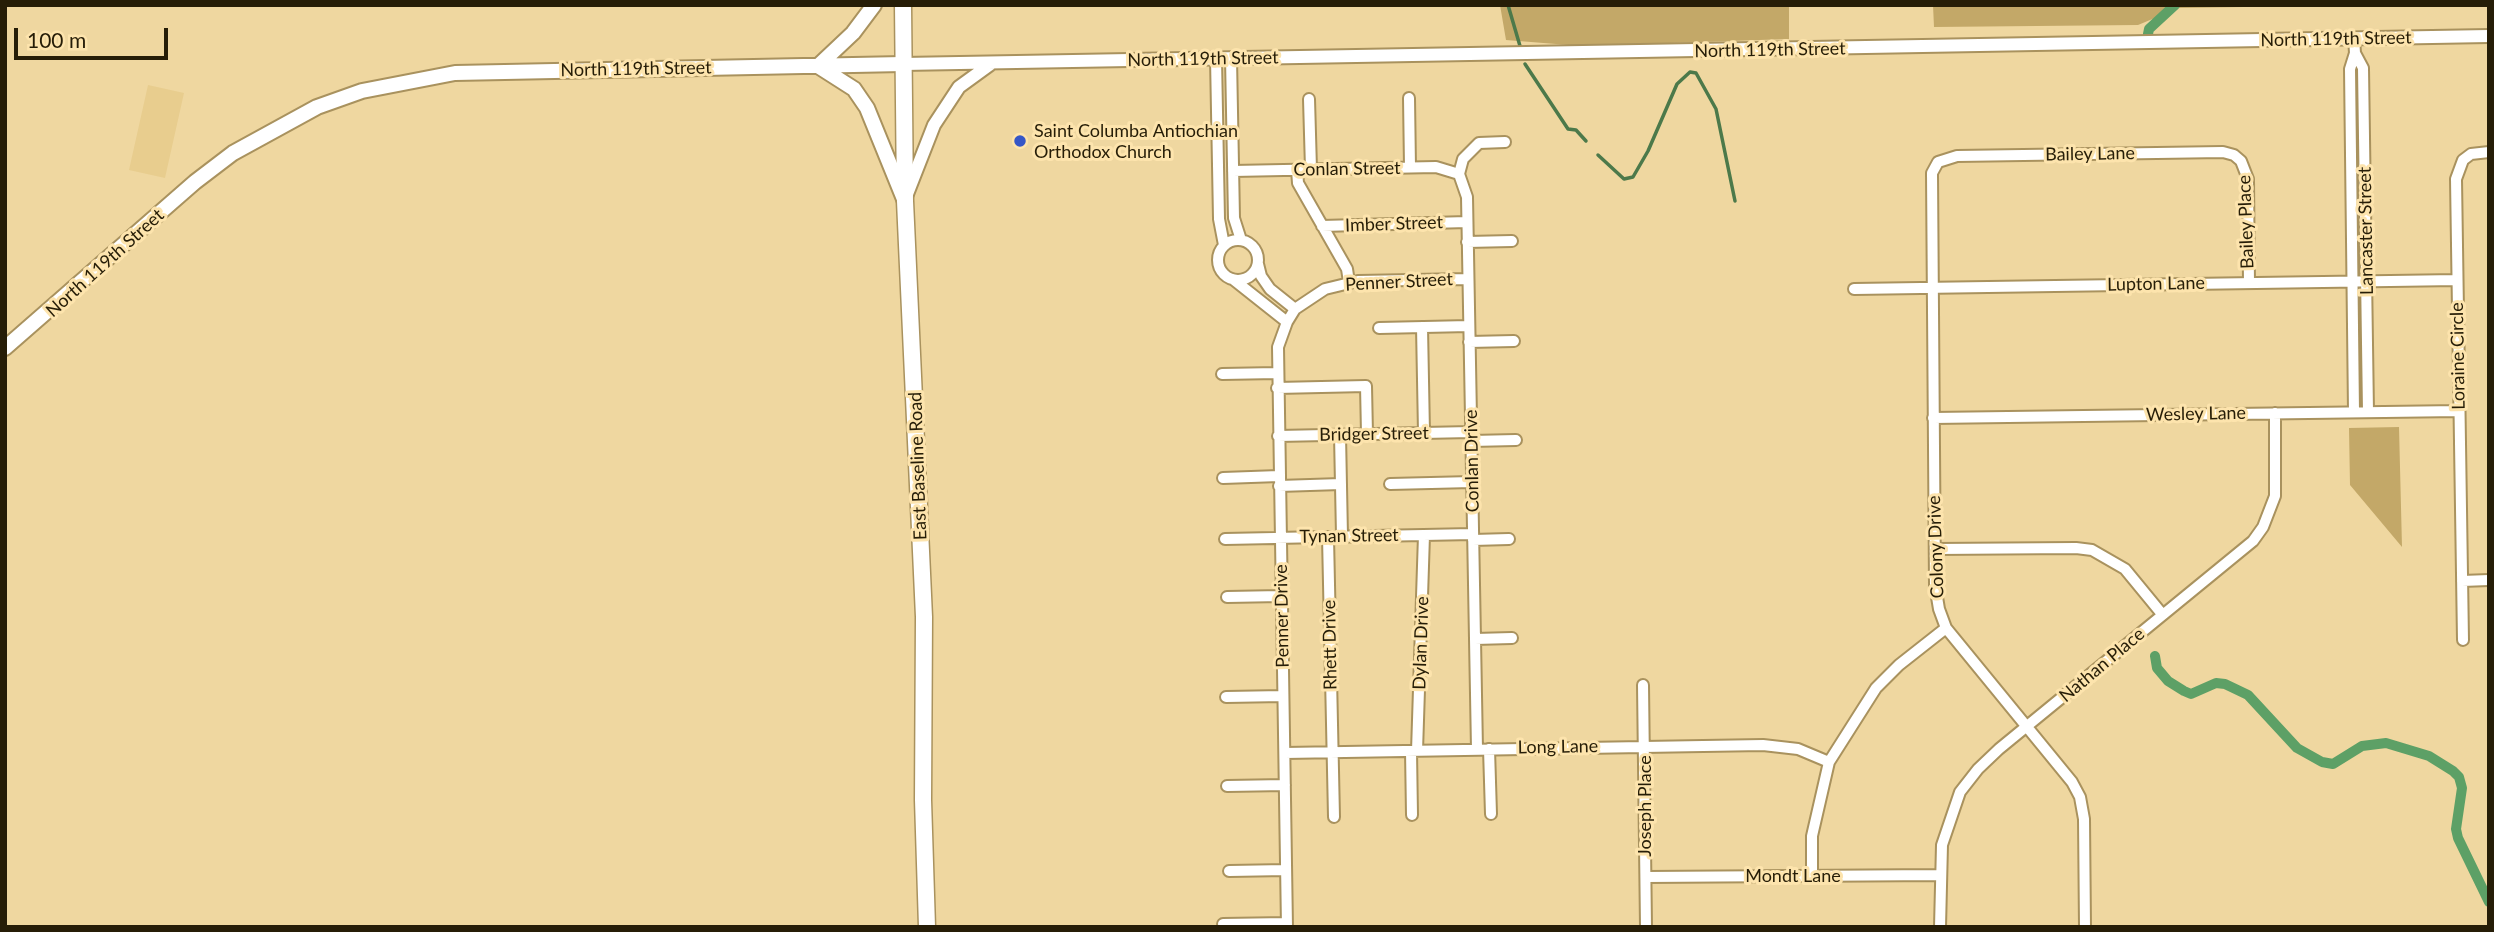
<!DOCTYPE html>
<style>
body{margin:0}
#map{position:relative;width:2494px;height:932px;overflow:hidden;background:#efd7a0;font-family:Lato,sans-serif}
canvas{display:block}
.frame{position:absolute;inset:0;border:7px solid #261d07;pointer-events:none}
.scale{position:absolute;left:14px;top:28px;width:154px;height:32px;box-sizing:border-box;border:4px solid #261d07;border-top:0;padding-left:9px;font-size:21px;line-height:24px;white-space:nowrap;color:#261d07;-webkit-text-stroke:5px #fde4ad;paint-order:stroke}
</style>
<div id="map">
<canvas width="2494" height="932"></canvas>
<div class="frame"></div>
<div class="scale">100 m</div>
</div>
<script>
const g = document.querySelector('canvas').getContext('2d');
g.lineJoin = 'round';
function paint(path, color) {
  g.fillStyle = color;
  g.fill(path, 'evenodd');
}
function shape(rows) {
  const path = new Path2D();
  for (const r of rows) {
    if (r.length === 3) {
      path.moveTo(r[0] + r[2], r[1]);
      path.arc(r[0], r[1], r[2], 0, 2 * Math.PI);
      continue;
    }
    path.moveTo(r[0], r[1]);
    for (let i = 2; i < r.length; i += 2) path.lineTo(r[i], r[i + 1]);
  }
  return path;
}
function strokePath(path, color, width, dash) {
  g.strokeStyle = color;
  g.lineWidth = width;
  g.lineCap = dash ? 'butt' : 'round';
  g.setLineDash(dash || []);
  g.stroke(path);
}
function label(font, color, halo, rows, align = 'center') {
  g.font = font + ' Lato,sans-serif';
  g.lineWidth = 6;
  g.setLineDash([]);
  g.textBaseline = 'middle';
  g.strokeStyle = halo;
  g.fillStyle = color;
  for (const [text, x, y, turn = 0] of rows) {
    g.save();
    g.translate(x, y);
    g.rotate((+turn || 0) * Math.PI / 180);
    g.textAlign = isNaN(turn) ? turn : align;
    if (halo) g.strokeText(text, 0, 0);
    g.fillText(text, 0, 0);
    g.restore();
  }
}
const built = shape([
 [148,85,184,93,165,178,129,170]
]);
const green = shape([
 [1500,5,1789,5,1789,39,1581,46,1506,40],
 [1933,5,2373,5,2179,8,2138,25,1934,27],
 [2399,427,2402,547,2350,485,2349,428]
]);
const stream = shape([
 [1508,5,1520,46],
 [1525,64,1568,129,1576,130,1586,141],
 [1598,155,1624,179,1633,177,1648,151,1677,84,1690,72,1696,73,1716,109,1735,201]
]);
const canal = shape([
 [2148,34,2149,29,2175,5],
 [2155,656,2157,668,2168,681,2184,691,2191,694,2216,683,2225,684,2248,695,2297,748,2322,762,2333,764,2362,746,2386,743,2429,756,2453,771,2459,777,2462,788,2456,829,2458,838,2489,902]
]);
const minor = shape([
 [2355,53,2363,68,2368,412],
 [1216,58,1219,219,1224,245],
 [1231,58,1234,218,1241,240],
 [1409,98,1410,167],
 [1309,99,1311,169],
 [1297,170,1298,183,1347,269,1349,282],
 [1233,171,1436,167,1459,174],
 [1459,174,1467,197,1477,749],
 [1459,174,1463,159,1479,143,1505,142],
 [1322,226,1467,222],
 [1238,260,20],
 [1467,242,1512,241],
 [1258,264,1261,276,1270,289,1295,309],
 [1234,280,1287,322],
 [1854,289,2457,280],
 [1422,327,1424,433],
 [1379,328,1469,326],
 [1469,342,1514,341],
 [1222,374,1277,373],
 [1277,388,1366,386,1367,434],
 [2354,412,2350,69,2355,53,2354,38],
 [1933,418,2459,411],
 [1340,435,1342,536],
 [1278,436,1471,432],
 [1471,441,1516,440],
 [1223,478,1279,476],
 [1390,484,1472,482],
 [1279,486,1341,484],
 [1328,537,1334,817],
 [1225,539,1473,534],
 [1473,540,1509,539],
 [1935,549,2076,548,2092,550,2125,569,2162,614],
 [2462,581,2489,580],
 [1227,597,1281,596],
 [1475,639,1512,638],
 [2463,640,2456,179,2463,160,2471,154,2489,152],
 [1643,685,1646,927],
 [1226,697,1283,696],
 [1489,749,1491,814],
 [1411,751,1412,815],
 [1417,751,1424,535],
 [1285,753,1763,745,1798,749,1829,762],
 [1227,786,1285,785],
 [1229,871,1286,870],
 [1812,876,1812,836,1829,762,1876,688,1899,665,1946,628],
 [1646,877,1940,875],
 [1223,924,1287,923],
 [1287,927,1278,347,1287,322,1295,309,1325,289,1358,281,1468,279],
 [1940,927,1942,845,1960,792,1978,769,1999,749,2253,541,2263,527,2275,496,2275,413],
 [2085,927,2084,819,2080,797,2072,782,1946,628,1939,609,1935,585,1932,173,1938,162,1957,156,2223,152,2234,155,2241,161,2248,179,2249,283]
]);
const tertiary = shape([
 [903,64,2489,36],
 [907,194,934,125,959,87,992,63]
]);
const secondary = shape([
 [874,5,853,33,818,66,854,89,867,108,904,199],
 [5,348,195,182,233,153,317,107,362,91,455,73,903,64]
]);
const primary = shape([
 [903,5,905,201,924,617,923,800,927,927]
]);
const markers = [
 [1020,141,7,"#3556c6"]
];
const streetNames = [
 ["North 119th Street",2336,39,-1],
 ["North 119th Street",1770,50,-1],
 ["North 119th Street",1203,59,-1],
 ["North 119th Street",636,69,-1],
 ["Bailey Lane",2090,154,-1],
 ["Conlan Street",1347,169,-1],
 ["Bailey Place",2246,222,-92],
 ["Imber Street",1394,224,-2],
 ["Lancaster Street",2366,231,-91],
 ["North 119th Street",105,263,-42],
 ["Penner Street",1399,282,-3],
 ["Lupton Lane",2156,284,-1],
 ["Loraine Circle",2458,356,-91],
 ["Wesley Lane",2196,414,-1],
 ["Bridger Street",1374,434,-1],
 ["Conlan Drive",1472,461,-91],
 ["East Baseline Road",918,466,-92],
 ["Tynan Street",1349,536,-1],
 ["Colony Drive",1936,547,-92],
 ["Penner Drive",1282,616,-91],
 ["Dylan Drive",1421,643,-88],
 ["Rhett Drive",1330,645,-91],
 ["Nathan Place",2102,665,-40],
 ["Long Lane",1558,747,-1],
 ["Joseph Place",1645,806,-90],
 ["Mondt Lane",1793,876]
];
const poiNames = [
 ["Saint Columba Antiochian",1034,131],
 ["Orthodox Church",1034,152]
];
paint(built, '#e8cd8e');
paint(green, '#c3a868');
strokePath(stream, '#4c794a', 3.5);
strokePath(canal, '#5da066', 10);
strokePath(minor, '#a9925e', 14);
strokePath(tertiary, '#a9925e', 16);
strokePath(secondary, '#a9925e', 18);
strokePath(primary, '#a9925e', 19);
strokePath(minor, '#fff', 10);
strokePath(tertiary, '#fff', 12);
strokePath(secondary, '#fff', 14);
strokePath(primary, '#fff', 16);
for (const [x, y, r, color] of markers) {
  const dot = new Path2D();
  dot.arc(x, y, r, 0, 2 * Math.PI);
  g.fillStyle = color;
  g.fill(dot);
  strokePath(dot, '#fde4ad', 2.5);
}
label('18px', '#261d07', '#fde4ad', streetNames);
label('18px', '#261d07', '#fde4ad', poiNames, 'left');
</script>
